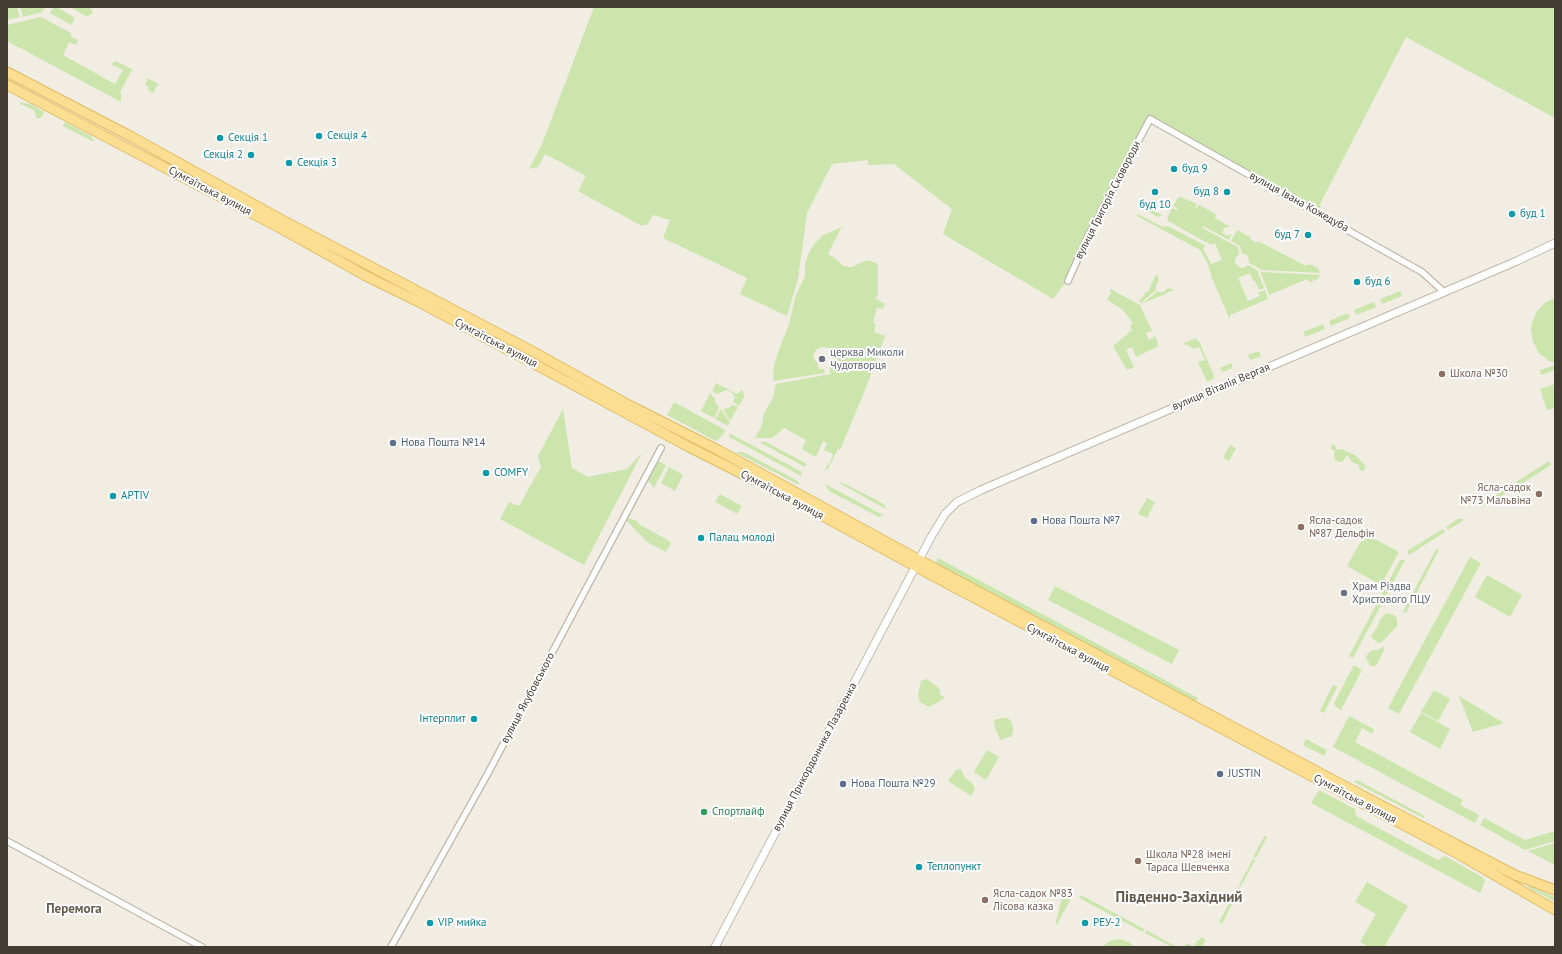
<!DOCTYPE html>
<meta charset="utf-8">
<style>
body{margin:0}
#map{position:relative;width:1562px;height:954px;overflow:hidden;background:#f1ede3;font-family:"PT Sans",sans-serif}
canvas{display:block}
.frame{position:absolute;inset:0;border:8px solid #433d34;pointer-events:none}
</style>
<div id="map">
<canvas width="1562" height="954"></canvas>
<div class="frame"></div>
</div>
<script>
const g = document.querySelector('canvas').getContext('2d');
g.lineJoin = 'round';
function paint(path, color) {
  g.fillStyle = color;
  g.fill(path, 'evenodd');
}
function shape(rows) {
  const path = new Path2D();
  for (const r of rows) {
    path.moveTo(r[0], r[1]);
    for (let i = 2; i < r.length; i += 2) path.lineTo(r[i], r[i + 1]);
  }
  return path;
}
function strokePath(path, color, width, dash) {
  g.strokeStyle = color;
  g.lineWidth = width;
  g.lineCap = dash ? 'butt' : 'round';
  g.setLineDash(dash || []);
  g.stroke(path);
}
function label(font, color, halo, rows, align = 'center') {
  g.font = font + ' "PT Sans",sans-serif';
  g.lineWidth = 4;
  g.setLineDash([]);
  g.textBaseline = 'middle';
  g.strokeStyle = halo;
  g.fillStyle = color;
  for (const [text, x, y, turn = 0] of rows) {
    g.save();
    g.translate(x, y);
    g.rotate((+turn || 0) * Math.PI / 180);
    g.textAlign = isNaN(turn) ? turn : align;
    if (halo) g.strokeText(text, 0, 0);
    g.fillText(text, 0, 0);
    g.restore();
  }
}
const green = shape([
 [7,7,17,7,20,17,7,20],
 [20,7,45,7,42,12,23,17],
 [54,7,57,7,75,18,71,25,50,13],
 [70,7,90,7,93,14,90,14,88,17],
 [594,7,1555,7,1555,118,1406,37,1320,204,1321,214,1150,119,1066,282,1053,299,943,234,952,209,894,164,868,165,868,160,832,164,807,213,798,279,787,316,740,294,747,278,663,238,670,220,653,215,648,224,642,226,578,191,586,176,545,154,538,167,529,169,542,144],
 [41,17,71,33,70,36,78,40,76,45,69,42,63,55,115,84,123,70,111,64,116,61,157,83,158,84,153,93,148,90,149,87,145,85,148,78,132,70,120,92,121,94,121,102,7,41,7,25],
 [20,102,30,104,44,112,42,117,37,119,34,110,20,104],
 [65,122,92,137,94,142,63,126],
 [1181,197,1197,204,1195,209,1196,209,1199,205,1216,214,1215,218,1229,226,1228,228,1225,227,1222,233,1228,236,1229,234,1231,235,1229,240,1203,226,1202,228,1238,247,1239,254,1236,257,1235,260,1235,263,1239,267,1244,268,1248,265,1257,270,1264,288,1259,290,1255,281,1253,281,1250,273,1238,278,1248,301,1260,296,1258,293,1265,290,1268,299,1230,315,1230,320,1212,278,1208,264,1200,250,1137,216,1138,214,1163,227,1168,226,1204,245,1205,247,1203,248,1211,264,1222,260,1215,243,1211,245,1168,221,1167,218,1172,208,1177,210,1178,209,1173,206,1178,198],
 [1143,205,1162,215,1158,217,1141,208],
 [842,227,844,228,841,228,828,254,835,258,843,266,852,267,867,260,878,264,878,293,876,299,885,304,883,309,877,308,873,323,876,324,874,332,885,336,865,390,840,450,838,449,828,469,825,470,827,465,829,465,833,454,824,450,827,443,823,441,816,457,802,449,806,440,784,428,772,438,755,438,762,425,764,413,773,398,776,384,831,374,829,368,832,365,831,359,834,354,829,348,822,347,816,350,813,356,815,361,817,362,819,369,824,369,825,373,773,381,774,365,780,347,789,324,796,295,805,276,805,265,808,255,814,244,823,235],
 [1237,230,1250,237,1250,239,1257,243,1258,241,1306,266,1309,264,1318,268,1320,273,1262,270,1249,263,1248,256,1242,253,1240,246,1231,241],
 [1260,271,1262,272,1320,275,1318,279,1310,282,1307,279,1269,295],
 [1157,274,1159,280,1156,285,1156,290,1141,303,1139,302,1146,292,1148,292,1154,278],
 [1168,288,1174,290,1142,304,1158,291,1162,293],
 [1111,289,1140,305,1153,333,1151,331,1146,333,1149,340,1154,338,1154,334,1159,346,1136,357,1132,347,1126,350,1134,367,1127,370,1113,346,1132,330,1130,326,1133,323,1122,309,1107,300,1111,292,1110,291],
 [1400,291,1402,296,1382,304,1380,299],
 [1555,298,1555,363,1549,361,1539,353,1533,342,1531,329,1532,323,1537,311,1546,302],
 [1374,302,1376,307,1356,315,1354,310],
 [1348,313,1350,318,1331,326,1329,321],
 [1323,324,1325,329,1305,337,1303,332],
 [1196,338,1197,341,1199,341,1215,378,1207,382,1198,362,1205,360,1199,347,1193,349,1188,345,1182,344],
 [1259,351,1261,356,1250,360,1248,355],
 [1231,363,1233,368,1222,372,1220,368],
 [1555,365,1555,370,1541,375,1540,370],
 [716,383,737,394,742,390,744,394,744,397,739,406,733,402,735,397,731,392,727,390,717,394,712,391],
 [1555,384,1555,408,1547,410,1540,389],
 [710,393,715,399,715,402,719,408,714,418,701,411],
 [674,402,725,430,723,435,716,441,667,415],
 [733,405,738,407,730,421,723,409,729,408],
 [563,409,572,468,588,477,627,469,642,453,584,565,500,519,509,502,519,506,541,467,538,456],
 [721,409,730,423,728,426,715,419],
 [729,433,802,472,801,476,731,438,729,437],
 [759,442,766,442,807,464,805,467],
 [1333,444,1336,447,1336,450,1342,449,1355,455,1365,465,1365,470,1361,471,1359,468,1359,465,1352,462,1347,455,1342,462,1338,462,1335,460,1334,454,1335,451,1331,449,1331,446],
 [1230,445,1236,448,1229,461,1223,458],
 [735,452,742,452,751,456,796,480,799,483,799,485],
 [658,461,666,465,654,488,647,480],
 [1549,461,1551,465,1518,486,1516,482],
 [669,467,683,475,675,491,661,483],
 [839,483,843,483,884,504,886,509],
 [825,484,883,515,879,517,829,491],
 [1512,485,1514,488,1486,506,1482,504],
 [720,494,742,506,737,514,715,502],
 [1147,498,1155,502,1147,518,1138,514],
 [627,518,638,521,637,523,669,541,671,543,666,552,647,542,626,520],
 [1459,518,1464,520,1448,530,1446,527],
 [1443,529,1445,532,1409,555,1407,551],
 [1365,534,1399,552,1381,585,1347,566],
 [1436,549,1439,550,1406,613,1403,612],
 [1470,557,1481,563,1399,714,1388,708],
 [938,558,1198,698,1195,703,935,564],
 [1400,560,1405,560,1353,658,1349,656],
 [1487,575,1522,595,1510,617,1475,597],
 [1055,586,1179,650,1172,664,1048,600],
 [1387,613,1394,615,1397,618,1397,626,1382,642,1379,643,1373,639,1371,636,1378,626,1380,619],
 [1384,646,1384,650,1377,664,1375,666,1371,666,1366,659,1367,655,1372,650,1378,650],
 [1354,665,1362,670,1341,710,1335,706,1334,703],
 [927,679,940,689,940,694,945,698,929,707,920,702,918,695,921,681],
 [1333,685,1337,687,1324,713,1320,711],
 [1434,690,1450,699,1438,721,1421,712],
 [1459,696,1504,723,1473,732],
 [1421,713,1450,729,1440,749,1410,732],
 [1349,716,1374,729,1372,734,1362,728,1355,742,1463,800,1460,805,1479,815,1475,823,1333,747],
 [1002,718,1008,718,1012,723,1013,730,1012,736,1000,740,995,728,994,720],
 [1306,739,1327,750,1324,756,1303,745],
 [987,750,999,757,986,780,974,772],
 [961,769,965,778,972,783,975,789,971,796,948,781,956,770],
 [1357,780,1423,815,1425,819,1354,782],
 [1319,790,1355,809,1356,816,1438,860,1445,856,1482,877,1485,881,1480,893,1311,803],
 [1484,818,1525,840,1555,831,1555,841,1525,850,1480,825],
 [1265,835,1267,837,1256,858,1253,857],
 [1555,843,1555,865,1528,851],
 [1253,859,1255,860,1241,886,1239,885],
 [1367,882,1408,906,1384,947,1369,947,1360,942,1376,914,1355,902],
 [1529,886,1555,897,1555,902,1528,887],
 [1238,887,1240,888,1222,924,1219,922],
 [1063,894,1072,897,1056,926,1056,921],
 [1081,895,1144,929,1143,932,1079,898],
 [1146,930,1175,946,1175,947,1172,947,1145,933],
 [1201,937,1206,940,1202,947,1185,947,1187,943,1194,947,1198,940,1200,940],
 [1119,939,1129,942,1134,947,1102,947,1110,941]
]);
const minor = shape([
 [1068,281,1088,236,1150,119,1422,272,1444,292],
 [7,841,202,947],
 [391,947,487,775,661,448]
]);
const tertiary = shape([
 [715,947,931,537,945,514,957,502,981,490,1517,261,1555,243]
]);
const primary = shape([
 [7,72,132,137,284,221,532,351,627,404,718,450,936,569,1354,791,1515,875,1555,890],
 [7,85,280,228,366,276,419,302,689,447,786,496,933,576,1317,779,1460,855,1555,910]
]);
const markers = [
 [319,136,4,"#0f9aa8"],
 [220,138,4,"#0f9aa8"],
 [251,155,4,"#0f9aa8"],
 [289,163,4,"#0f9aa8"],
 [1174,169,4,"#0f9aa8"],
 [1155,192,4,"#0f9aa8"],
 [1227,192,4,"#0f9aa8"],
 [1512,214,4,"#0f9aa8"],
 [1308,235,4,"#0f9aa8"],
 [1357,282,4,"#0f9aa8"],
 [822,359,4,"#6b7280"],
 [1442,374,4,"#8d6e63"],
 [393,443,4,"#5c6f8a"],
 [486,473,4,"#0f9aa8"],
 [1539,494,4,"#8d6e63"],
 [113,496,4,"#0f9aa8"],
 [1034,521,4,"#5c6f8a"],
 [1301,527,4,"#8d6e63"],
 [701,538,4,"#0f9aa8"],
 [1344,593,4,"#6b7280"],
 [474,719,4,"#0f9aa8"],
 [1220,774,4,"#5c6f8a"],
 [843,784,4,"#5c6f8a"],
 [704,812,4,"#2e9e5b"],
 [1138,861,4,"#8d6e63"],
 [919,867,4,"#0f9aa8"],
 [985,900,4,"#8d6e63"],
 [430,923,4,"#0f9aa8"],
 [1085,923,4,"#0f9aa8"]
];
const cultureNames = [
 ["Секція 4",327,136],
 ["Секція 1",228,138],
 ["Секція 2",243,155,"right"],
 ["Секція 3",297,163],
 ["буд 9",1182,169],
 ["буд 8",1219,192,"right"],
 ["буд 10",1155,205,"center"],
 ["буд 1",1520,214],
 ["буд 7",1300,235,"right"],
 ["буд 6",1365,282],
 ["COMFY",494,473],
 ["APTIV",121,496],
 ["Палац молоді",709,538],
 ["Інтерплит",466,719,"right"],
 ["Теплопункт",927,867],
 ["VIP мийка",438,923],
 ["РЕУ-2",1093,923]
];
const streetNames = [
 ["Сумгаїтська вулиця",210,191,28],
 ["вулиця Григорія Сковороди",1108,200,-63],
 ["вулиця Івана Кожедуба",1299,202,29],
 ["Сумгаїтська вулиця",496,343,28],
 ["вулиця Віталія Вергая",1221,387,-23],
 ["Сумгаїтська вулиця",782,495,28],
 ["Сумгаїтська вулиця",1068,648,28],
 ["вулиця Якубовського",528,698,-62],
 ["вулиця Прикордонника Лазаренка",815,757,-62],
 ["Сумгаїтська вулиця",1355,799,28]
];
const worshipNames = [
 ["церква Миколи",830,353],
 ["Чудотворця",830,366],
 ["Храм Різдва",1352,587],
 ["Христового ПЦУ",1352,600]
];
const educationNames = [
 ["Школа №30",1450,374],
 ["Ясла-садок",1531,488,"right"],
 ["№73 Мальвіна",1531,501,"right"],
 ["Ясла-садок",1309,521],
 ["№87 Дельфін",1309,534],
 ["Школа №28 імені",1146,855],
 ["Тараса Шевченка",1146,868],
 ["Ясла-садок №83",993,894],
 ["Лісова казка",993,907]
];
const serviceNames = [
 ["Нова Пошта №14",401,443],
 ["Нова Пошта №7",1042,521],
 ["JUSTIN",1228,774],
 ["Нова Пошта №29",851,784]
];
const leisureNames = [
 ["Спортлайф",712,812]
];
const quarterNames = [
 ["Перемога",74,909]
];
const districtNames = [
 ["Південно-Західний",1179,898]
];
paint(green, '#cbe5ad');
strokePath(minor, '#bfb8a9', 8);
strokePath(tertiary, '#bfb8a9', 9);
strokePath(primary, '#dfbb63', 11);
strokePath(minor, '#fff', 5.5);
strokePath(tertiary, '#fff', 7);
strokePath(primary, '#fbde92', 9);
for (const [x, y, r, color] of markers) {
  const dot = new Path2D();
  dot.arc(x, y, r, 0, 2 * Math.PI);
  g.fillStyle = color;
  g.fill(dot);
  strokePath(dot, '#fff', 1.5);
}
label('11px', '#0d838f', '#fff', cultureNames, 'left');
label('11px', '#433d34', '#fff', streetNames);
label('11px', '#5b616d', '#fff', worshipNames, 'left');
label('11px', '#785e54', '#fff', educationNames, 'left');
label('11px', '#4e5e75', '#fff', serviceNames, 'left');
label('11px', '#27864d', '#fff', leisureNames, 'left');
label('bold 13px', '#655b4b', '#fff', quarterNames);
label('bold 15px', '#655b4b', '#fff', districtNames);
</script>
